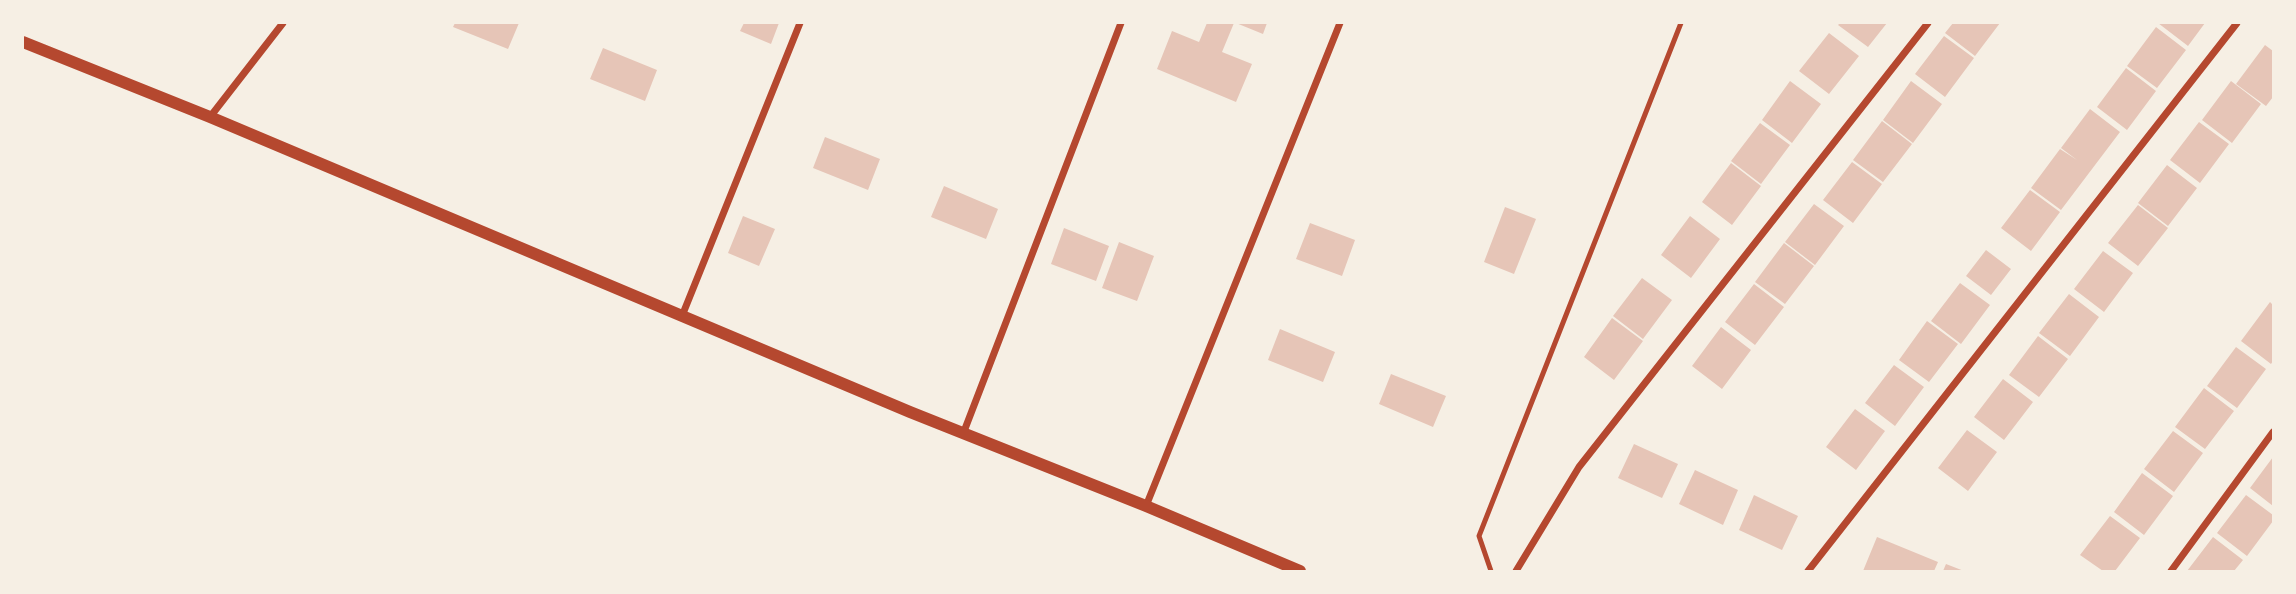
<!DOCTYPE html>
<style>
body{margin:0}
#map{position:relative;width:2296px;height:594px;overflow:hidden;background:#f6efe4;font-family:Overpass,sans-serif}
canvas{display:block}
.frame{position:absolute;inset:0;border:24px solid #f6efe4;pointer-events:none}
</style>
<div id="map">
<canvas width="2296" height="594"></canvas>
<div class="frame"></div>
</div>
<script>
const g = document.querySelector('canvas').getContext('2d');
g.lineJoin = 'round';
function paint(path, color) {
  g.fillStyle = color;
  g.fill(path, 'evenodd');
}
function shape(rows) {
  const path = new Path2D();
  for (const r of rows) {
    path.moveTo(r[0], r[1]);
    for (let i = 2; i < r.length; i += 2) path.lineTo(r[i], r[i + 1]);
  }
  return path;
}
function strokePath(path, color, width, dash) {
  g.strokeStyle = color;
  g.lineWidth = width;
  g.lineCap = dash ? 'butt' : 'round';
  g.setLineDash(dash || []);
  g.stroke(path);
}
const building = shape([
 [455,23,519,23,508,49,453,27],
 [744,23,779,23,771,44,740,31],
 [1207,23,1234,23,1222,52,1252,64,1236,102,1157,69,1172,31,1199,42],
 [1236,23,1267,23,1263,34],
 [1840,23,1887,23,1868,47,1838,25],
 [1953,23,2000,23,1975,56,1945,33],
 [2158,23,2205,23,2188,46],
 [2156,27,2186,50,2157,88,2127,66],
 [1829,33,1859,56,1829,94,1799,71],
 [1944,36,1974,58,1945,97,1915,74],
 [2265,45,2273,51,2273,97,2266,106,2236,84],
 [603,48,657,70,645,101,590,79],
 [2126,68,2156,91,2127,130,2097,107],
 [1790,81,1821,104,1792,143,1762,120],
 [1911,81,1942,104,1913,143,1883,120],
 [2231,81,2261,104,2232,143,2202,120],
 [2090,109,2120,132,2061,210,2031,188,2060,149,2077,160,2061,148],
 [1882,121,1912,144,1883,182,1853,160],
 [2199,122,2229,144,2200,183,2170,160],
 [1760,123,1790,145,1761,184,1731,161],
 [825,137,880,159,868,190,813,168],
 [1852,162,1882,184,1853,223,1823,200],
 [1731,163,1761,186,1732,225,1702,202],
 [2167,165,2197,188,2168,226,2138,203],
 [944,186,998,209,986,239,931,217],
 [2030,190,2060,212,2031,251,2001,228],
 [1814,204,1844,226,1815,265,1785,242],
 [2138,205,2168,228,2138,266,2108,243],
 [1505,207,1536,219,1514,274,1484,262],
 [743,216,775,229,759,266,728,253],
 [1690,216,1720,239,1691,278,1661,255],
 [1310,223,1355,240,1342,276,1296,259],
 [1064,228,1109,246,1096,281,1051,264],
 [1119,242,1154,256,1137,301,1102,288],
 [1784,243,1814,266,1785,304,1755,282],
 [1986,250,2011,269,1991,295,1966,276],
 [2103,251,2133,273,2104,312,2074,289],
 [1642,278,1672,300,1643,339,1613,316],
 [1960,283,1990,305,1961,344,1931,321],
 [1754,284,1784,307,1755,345,1725,322],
 [2069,294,2099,317,2070,356,2039,333],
 [2270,302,2273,305,2273,361,2271,364,2241,341],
 [1612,318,1643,341,1614,380,1584,357],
 [1927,321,1958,344,1929,382,1899,360],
 [1721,327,1751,350,1722,389,1692,366],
 [1280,329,1335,352,1323,382,1268,360],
 [2038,336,2068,359,2039,397,2009,375],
 [2236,347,2266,369,2237,408,2207,386],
 [1894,365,1924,387,1895,426,1865,403],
 [1391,374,1446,396,1433,427,1379,404],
 [2003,379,2033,402,2004,440,1974,417],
 [2204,388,2234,411,2205,449,2175,427],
 [1855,409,1885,431,1856,470,1826,447],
 [1967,430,1997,452,1968,491,1938,468],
 [2173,431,2203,453,2174,492,2144,469],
 [1634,444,1678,464,1662,498,1618,478],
 [2273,457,2273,506,2250,488],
 [1695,470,1738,490,1723,525,1679,504],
 [2142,473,2173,496,2144,535,2114,512],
 [1754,495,1798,516,1782,550,1739,530],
 [2246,495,2273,515,2273,521,2247,556,2217,533],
 [2110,516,2140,538,2115,571,2103,571,2080,555],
 [1877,537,1938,562,1934,571,1863,571],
 [2213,537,2243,560,2234,571,2187,571],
 [1946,564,1964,571,1943,571]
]);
const service = shape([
 [1491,571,1479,536,1681,23]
]);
const minor = shape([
 [210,117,283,23],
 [682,316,800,23],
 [963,434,1121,23],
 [1146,506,1340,23],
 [1516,571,1579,467,1928,23],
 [1808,571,2237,23],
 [2171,571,2273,432]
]);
const tertiary = shape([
 [23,42,210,117,910,412,1146,506,1300,571]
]);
paint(building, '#e6c5b7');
strokePath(service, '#b5482f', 5);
strokePath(minor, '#b5482f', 7);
strokePath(tertiary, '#b5482f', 12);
</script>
